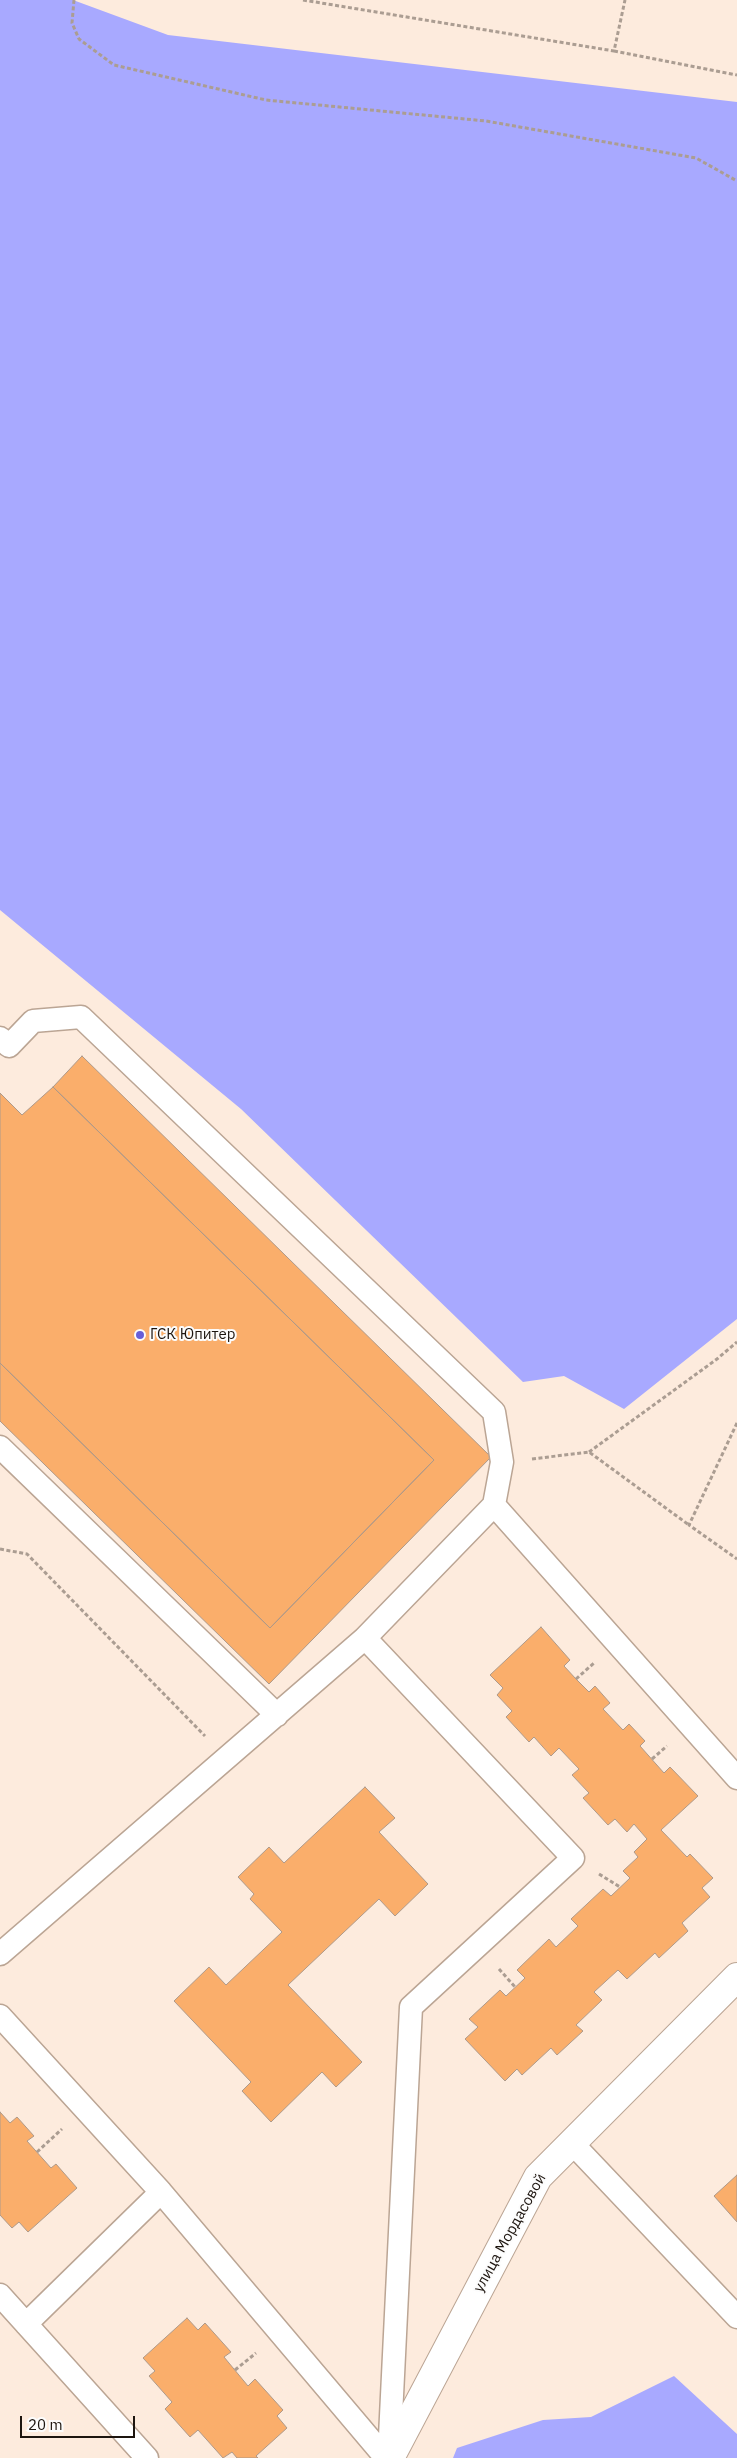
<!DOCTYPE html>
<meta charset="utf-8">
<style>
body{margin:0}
#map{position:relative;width:737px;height:2458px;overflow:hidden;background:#fdebdd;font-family:"IBM Plex Sans",sans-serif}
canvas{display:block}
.scale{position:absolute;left:20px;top:2416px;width:115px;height:22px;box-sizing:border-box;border:2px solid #1d150f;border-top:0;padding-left:6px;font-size:15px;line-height:18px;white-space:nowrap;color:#1d150f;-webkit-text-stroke:4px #fcfcfc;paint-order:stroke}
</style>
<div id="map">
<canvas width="737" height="2458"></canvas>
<div class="scale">20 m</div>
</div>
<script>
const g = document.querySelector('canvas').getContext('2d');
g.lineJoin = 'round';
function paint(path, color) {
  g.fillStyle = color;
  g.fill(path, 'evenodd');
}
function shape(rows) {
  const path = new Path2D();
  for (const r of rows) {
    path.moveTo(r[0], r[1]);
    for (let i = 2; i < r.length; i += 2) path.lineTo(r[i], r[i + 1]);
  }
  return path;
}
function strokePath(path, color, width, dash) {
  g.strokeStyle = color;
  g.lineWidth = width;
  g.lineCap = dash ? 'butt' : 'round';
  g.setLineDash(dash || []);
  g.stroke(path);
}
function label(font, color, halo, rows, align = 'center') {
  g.font = font + ' "IBM Plex Sans",sans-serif';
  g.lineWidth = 4;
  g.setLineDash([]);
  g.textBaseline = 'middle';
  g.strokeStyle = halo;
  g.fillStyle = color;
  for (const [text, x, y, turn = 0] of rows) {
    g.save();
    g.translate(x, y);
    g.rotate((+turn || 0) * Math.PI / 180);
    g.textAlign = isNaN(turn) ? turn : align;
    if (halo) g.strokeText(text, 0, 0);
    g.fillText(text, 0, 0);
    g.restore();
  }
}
const forest = shape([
 [0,0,73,0,168,35,737,102,737,1319,624,1409,564,1376,523,1382,241,1109,0,910],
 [674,2376,737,2434,737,2458,453,2458,457,2448,543,2420,591,2417]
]);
const building = shape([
 [82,1056,491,1457,269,1684,0,1421,0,1363,270,1628,434,1460,53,1087,82,1056],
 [53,1087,434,1460,270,1628,0,1363,0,1093,22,1115,53,1087],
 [541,1627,570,1660,564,1666,576,1679,589,1692,595,1686,610,1703,603,1709,623,1730,629,1724,645,1741,640,1746,664,1773,670,1767,698,1796,661,1830,687,1857,690,1854,713,1878,702,1888,710,1897,682,1923,688,1931,659,1958,655,1953,627,1979,618,1970,594,1992,602,2000,576,2025,583,2031,557,2055,551,2048,522,2075,517,2069,505,2081,465,2039,478,2027,469,2019,500,1990,506,1996,525,1978,517,1970,549,1939,556,1947,578,1926,571,1919,603,1889,611,1896,630,1878,623,1871,638,1857,634,1852,647,1839,634,1824,627,1832,615,1819,608,1825,583,1798,589,1793,572,1775,579,1769,559,1748,551,1756,534,1737,529,1742,506,1717,512,1711,497,1695,503,1688,490,1675,541,1627],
 [365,1787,395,1818,379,1832,428,1884,395,1916,379,1899,288,1985,362,2062,336,2087,322,2072,271,2122,242,2091,251,2082,174,2001,209,1967,226,1985,282,1932,250,1899,254,1894,238,1877,269,1847,284,1863,365,1787],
 [0,2112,10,2123,17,2117,34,2136,27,2141,51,2168,56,2164,77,2188,28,2232,19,2222,12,2228,0,2215,0,2112],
 [737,2175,737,2222,714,2196,737,2175],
 [187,2318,198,2330,205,2323,231,2352,224,2357,248,2386,255,2379,283,2410,277,2416,287,2428,256,2456,258,2458,237,2458,232,2452,223,2458,198,2430,190,2437,165,2409,172,2402,149,2376,155,2371,143,2358,187,2318]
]);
const path = shape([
 [74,0,72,23,79,39,114,65,266,100,486,121,696,158,737,181],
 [303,0,614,51,625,0],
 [614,51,737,75],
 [737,1423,689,1525,737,1559],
 [589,1452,717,1359,737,1342],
 [532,1459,589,1452,689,1525],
 [0,1549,27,1554,205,1736],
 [576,1679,594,1663],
 [652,1759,667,1746],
 [599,1874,620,1887],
 [499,1969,515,1987],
 [37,2152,62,2129],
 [235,2370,256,2353]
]);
const lane = shape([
 [0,1038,9,1046,33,1021,81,1017,494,1412,502,1462,494,1505,365,1638,573,1858,411,2007,389,2457],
 [0,1447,277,1715],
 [494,1505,737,1778],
 [0,1954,365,1638],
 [0,2016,161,2192,386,2458],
 [572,2143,737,2317],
 [0,2295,147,2458],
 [26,2324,161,2192]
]);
const street = shape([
 [390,2458,538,2177,737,1977]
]);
const markers = [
 [140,1335,5,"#685ed7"]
];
const poiNames = [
 ["ГСК Юпитер",150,1335]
];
const streetNames = [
 ["улица Мордасовой",510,2233,-61]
];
paint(forest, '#a8a9ff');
paint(building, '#faae6b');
strokePath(building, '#ae9989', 1);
strokePath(lane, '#bba594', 25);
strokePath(street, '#bba594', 30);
strokePath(path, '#ab9d92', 3, [4, 2.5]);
strokePath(lane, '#fff', 22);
strokePath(street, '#fff', 28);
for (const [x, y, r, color] of markers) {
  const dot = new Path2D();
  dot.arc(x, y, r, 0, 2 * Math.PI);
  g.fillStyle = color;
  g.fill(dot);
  strokePath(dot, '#fcfcfc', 2);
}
label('15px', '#1d150f', '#fcfcfc', poiNames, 'left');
label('15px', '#1d150f', '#fcfcfc', streetNames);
</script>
